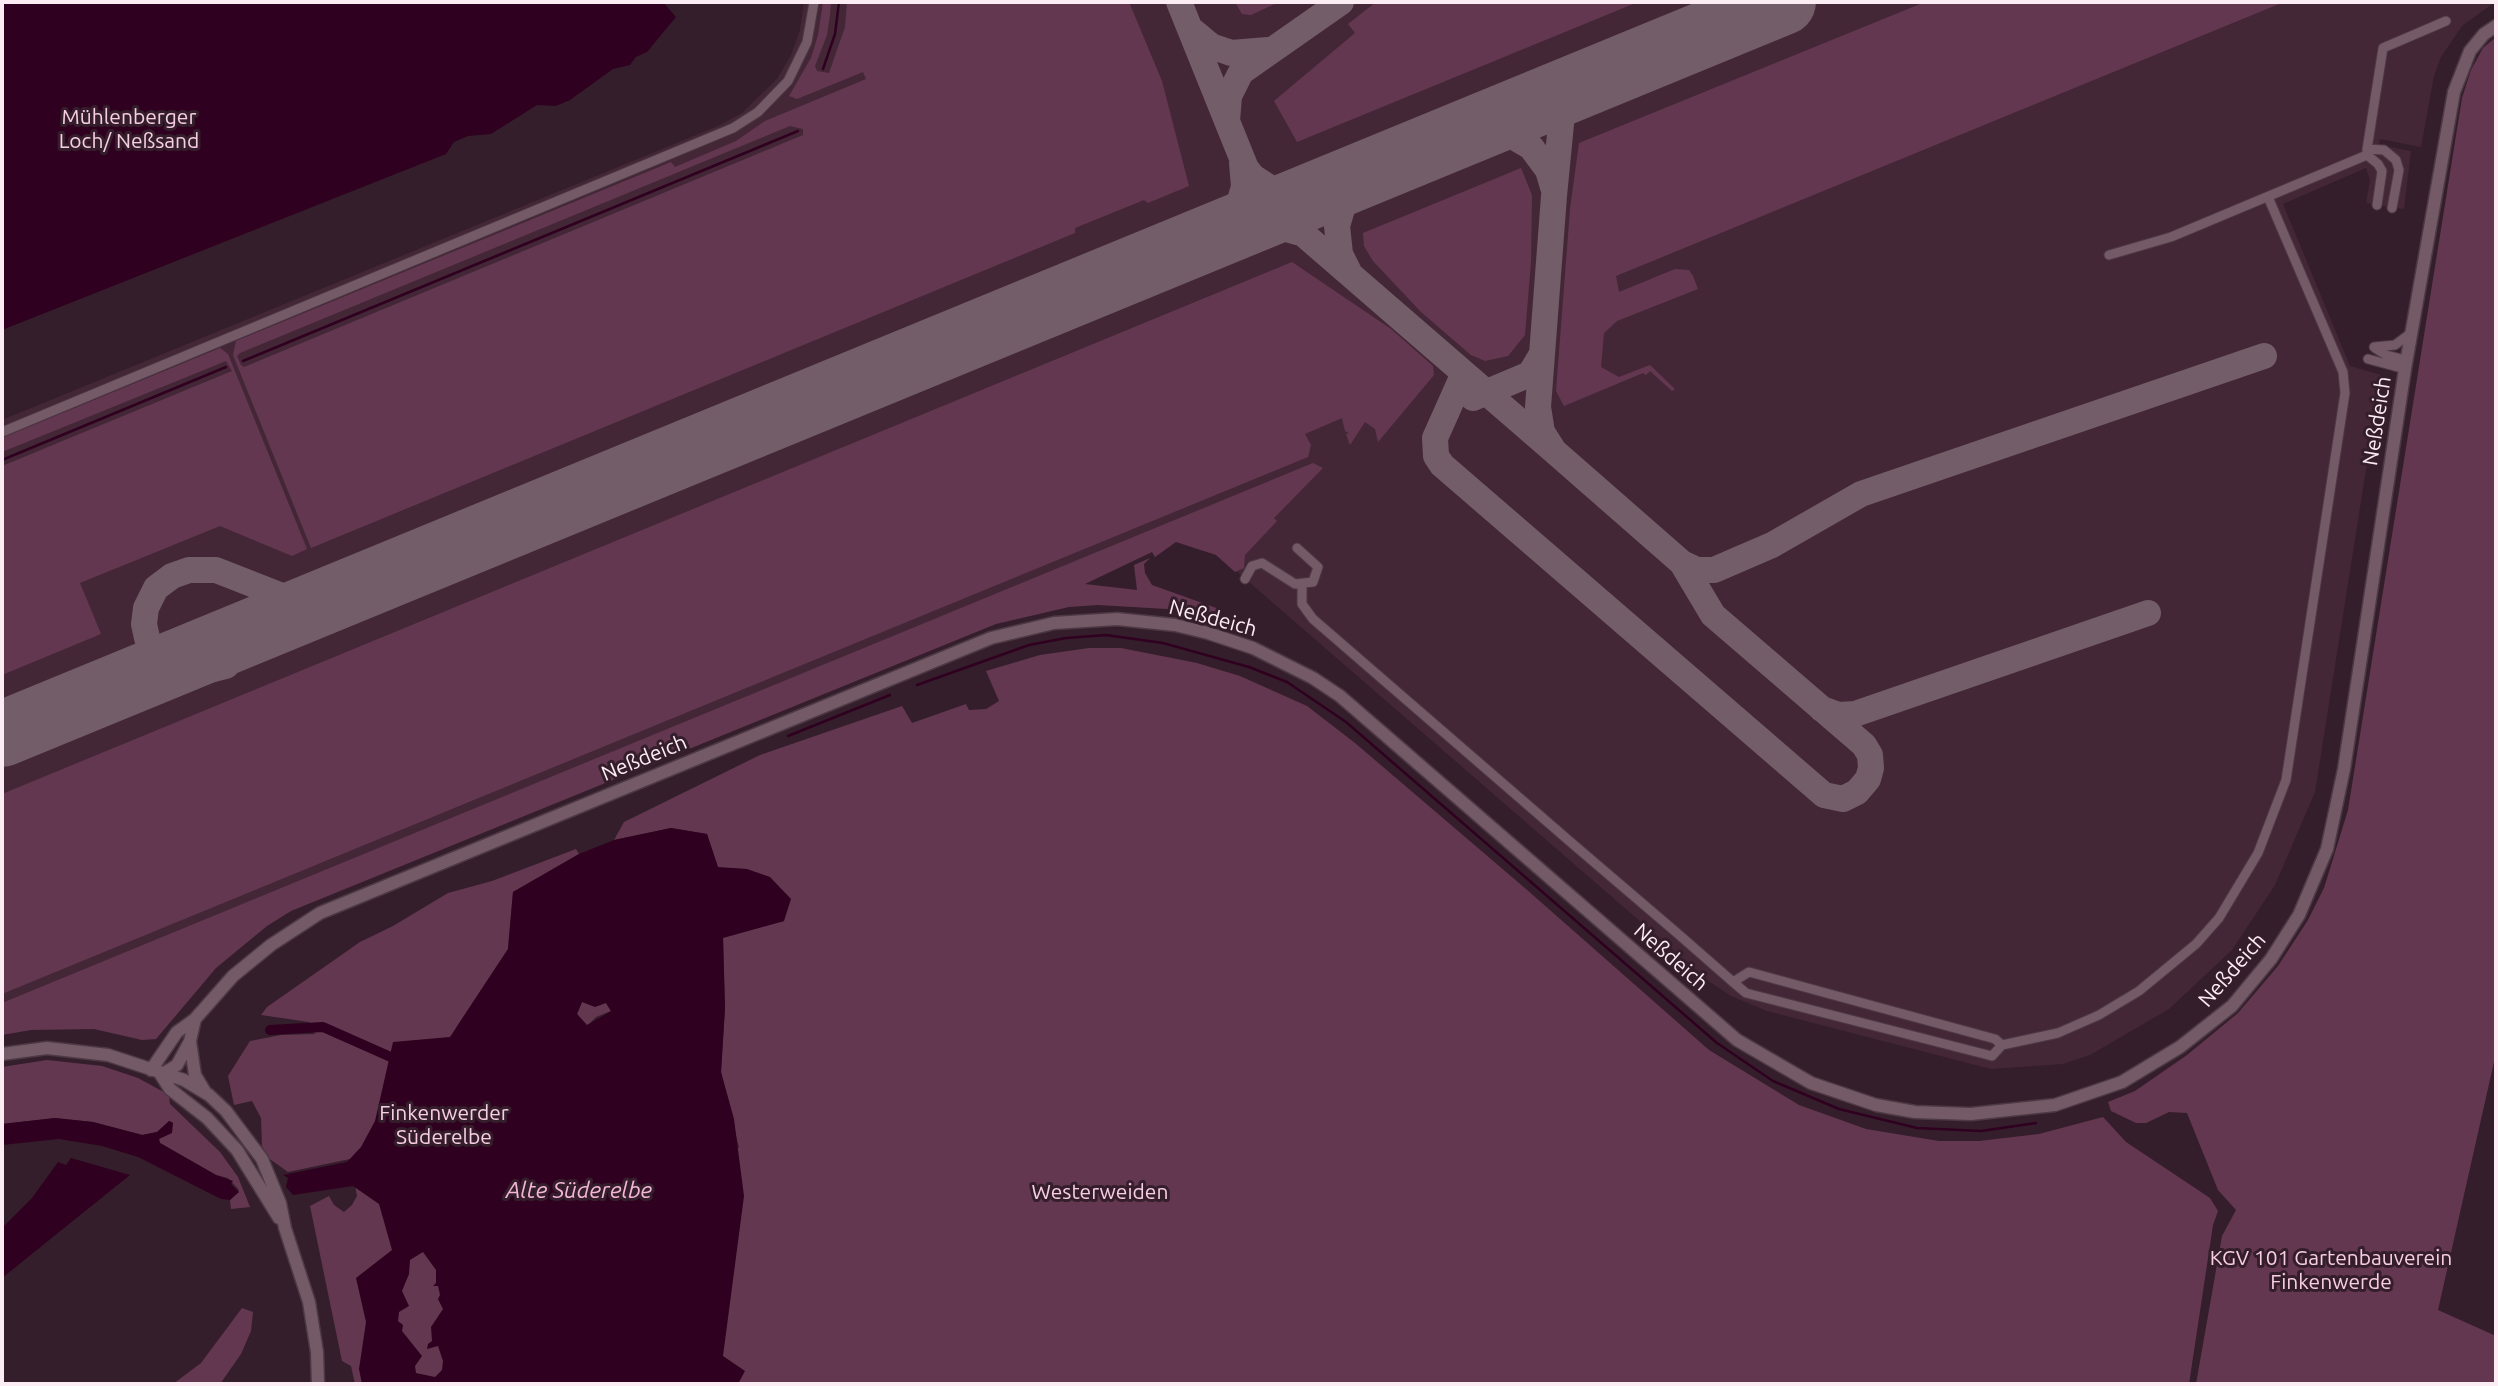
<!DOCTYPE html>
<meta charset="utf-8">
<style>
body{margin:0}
#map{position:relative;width:2498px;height:1386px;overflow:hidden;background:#351e2b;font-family:Ubuntu,sans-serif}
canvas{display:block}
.frame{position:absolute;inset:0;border:4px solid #fcecf4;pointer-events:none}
</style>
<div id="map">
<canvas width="2498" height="1386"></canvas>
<div class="frame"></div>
</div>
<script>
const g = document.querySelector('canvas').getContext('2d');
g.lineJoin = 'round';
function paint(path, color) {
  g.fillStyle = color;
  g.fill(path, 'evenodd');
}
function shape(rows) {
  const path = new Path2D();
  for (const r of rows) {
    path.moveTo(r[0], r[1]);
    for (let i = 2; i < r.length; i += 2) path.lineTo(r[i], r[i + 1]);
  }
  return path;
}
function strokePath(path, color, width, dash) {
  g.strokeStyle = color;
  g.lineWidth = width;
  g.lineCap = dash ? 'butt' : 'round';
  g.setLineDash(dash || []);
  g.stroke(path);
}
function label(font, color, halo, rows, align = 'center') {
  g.font = font + ' Ubuntu,sans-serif';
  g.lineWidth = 6;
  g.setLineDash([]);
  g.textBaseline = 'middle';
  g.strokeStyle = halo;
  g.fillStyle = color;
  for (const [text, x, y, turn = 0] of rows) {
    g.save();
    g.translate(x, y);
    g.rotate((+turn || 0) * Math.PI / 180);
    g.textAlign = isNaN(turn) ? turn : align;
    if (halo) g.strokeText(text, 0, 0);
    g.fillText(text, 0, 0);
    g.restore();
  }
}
const built = shape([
 [804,2,2495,2,2462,26,2441,57,2434,76,2421,147,2380,139,2379,145,2411,151,2404,209,2366,203,2370,180,2366,168,2283,204,2350,366,2381,375,2315,792,2275,885,2232,950,2169,1009,2090,1055,2063,1064,1991,1069,1767,1011,1731,996,1710,982,1181,523,2,1008,2,420,718,126,742,113,777,79,791,55,800,30]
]);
const green = shape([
 [823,2,831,2,830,15,827,35,815,66,817,71,829,73,845,27,847,2,1129,2,1162,81,1189,186,1148,203,1144,200,1075,228,1075,233,311,548,233,355,236,341,671,162,675,167,736,141,765,121,866,79,863,72,797,99,789,96,811,58,818,35],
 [790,126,803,129,803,135,244,367,241,365,237,356,240,353],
 [1235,2,1279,2,1251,15,1242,14],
 [1376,2,1638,2,1297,142,1274,101,1355,33,1348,24],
 [1925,2,2284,2,1616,276,1619,292,1675,269,1689,270,1693,276,1698,289,1617,321,1604,333,1601,367,1619,377,1650,365,1675,389,1672,391,1650,371,1646,375,1643,373,1564,406,1556,391,1570,209,1579,143],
 [2496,37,2496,1053,2438,1310,2496,1336,2496,1384,2196,1384,2222,1236,2236,1210,2218,1190,2187,1113,2169,1112,2146,1123,2136,1123,2111,1111,2108,1102,2135,1091,2187,1055,2238,1013,2278,966,2308,920,2324,888,2348,810,2462,98,2471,70,2483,48],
 [1521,168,1532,195,1531,262,1525,335,1508,356,1485,361,1471,355,1421,312,1373,261,1364,246,1363,233],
 [1292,262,1391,329,1433,366,1434,375,1378,442,1375,429,1365,422,1350,445,1346,434,1349,433,1345,431,1342,418,1305,434,1311,445,1308,457,2,994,2,794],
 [220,348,228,354,307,549,292,556,220,526,80,583,101,634,2,675,2,466,232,371,226,361,2,452,2,438],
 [1313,463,1323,468,1274,518,1277,521,1245,555,1244,568,1235,572,1216,555,1176,542,1155,557,1152,552,1085,584,1137,590,1134,565,1150,558,1144,564,1145,573,1152,585,1222,610,1214,615,1208,617,1167,609,1098,605,1069,607,996,624,291,911,267,926,216,968,156,1039,142,1040,94,1029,31,1030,2,1035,2,1003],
 [1089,648,1121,648,1197,663,1240,676,1307,706,1355,743,1526,889,1709,1050,1799,1105,1866,1129,1939,1141,1979,1141,2039,1134,2103,1117,2126,1142,2210,1198,2218,1211,2213,1225,2189,1384,355,1384,351,1366,342,1361,310,1206,329,1196,334,1205,344,1212,352,1205,357,1196,350,1159,288,1172,267,1157,262,1146,261,1118,252,1101,234,1105,228,1076,250,1041,281,1035,315,1034,309,1022,261,1015,267,1007,360,942,393,926,448,893,492,881,576,849,579,854,513,892,508,949,456,1028,739,1148,721,1072,725,1008,723,937,784,921,747,869,718,868,707,834,671,828,614,840,624,822,760,755,902,706,912,723,966,704,969,710,986,709,999,701,986,671,1040,655],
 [582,1002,606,1003,611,1011,596,1017,587,1026,577,1014],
 [47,1060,102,1066,138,1078,169,1095,170,1104,220,1152,238,1177,250,1207,231,1209,230,1200,239,1190,228,1178,216,1175,160,1143,159,1139,173,1123,170,1121,157,1132,143,1135,93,1122,55,1118,2,1124,2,1067],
 [242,1308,253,1312,251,1331,241,1354,220,1384,173,1384,201,1363]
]);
const water = shape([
 [2,2,663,2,676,17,647,52,636,57,630,65,613,69,570,100,556,106,537,105,491,134,468,136,454,142,446,154,2,330],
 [671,828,707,834,718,867,747,869,770,877,791,899,784,921,723,938,725,1008,721,1072,734,1119,744,1196,723,1356,745,1371,738,1384,362,1384,359,1369,366,1322,356,1278,392,1250,379,1204,353,1186,293,1195,286,1187,288,1178,283,1175,347,1162,361,1147,375,1121,393,1042,450,1037,508,949,513,892,579,854,614,840],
 [582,1002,595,1007,606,1003,611,1011,587,1025,577,1014],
 [423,1252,436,1270,436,1283,433,1286,438,1286,440,1295,438,1299,443,1309,431,1327,432,1341,428,1344,427,1349,438,1346,443,1361,442,1370,435,1377,416,1373,415,1366,422,1356,402,1331,403,1325,398,1321,399,1312,409,1306,402,1291,409,1274,410,1260],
 [55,1118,93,1122,142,1135,157,1132,169,1121,173,1123,172,1133,159,1139,160,1143,216,1175,233,1181,231,1184,239,1192,230,1200,221,1199,138,1157,102,1146,59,1139,2,1145,2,1124],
 [71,1158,130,1175,2,1278,2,1228,32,1198,58,1162,66,1165]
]);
const stream = shape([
 [823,69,835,34,839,2],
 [243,361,798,131],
 [2,460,226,367],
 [917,685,1029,645,1066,638,1106,635,1163,643,1249,667,1287,682,1346,722,1717,1043,1773,1081,1839,1109,1917,1128,1981,1131,2036,1123],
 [788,736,890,695]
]);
const canal = shape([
 [270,1030,323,1027,402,1062]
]);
const taxiway = shape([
 [1179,2,1256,193,1554,451,1542,432,1538,407,1554,196,1562,114,1572,96,1585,83],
 [1193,31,1211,46,1231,53,1268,50],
 [1227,121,1229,96,1241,72,1341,2],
 [1476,128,1507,133,1531,147,1548,170,1553,187],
 [1244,224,1265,223,1297,232],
 [1212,237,1228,223,1239,204,1244,187,1242,163,1253,177,1273,190,1301,197,1314,195],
 [1349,272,1340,254,1337,226,1344,202,1365,174],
 [1464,373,1435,438,1436,456,1442,465,1824,795,1843,799,1857,792,1868,779,1871,768,1870,755,1864,745,1713,615,1682,563,1554,451],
 [1473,398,1530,374,1542,354],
 [1682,563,1697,570,1714,570,1772,545,1861,494,2264,356],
 [285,618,256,635,226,666,198,673,179,670,157,655,147,638,144,624,146,608,156,588,172,576,189,570,216,570,295,601,330,599],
 [1822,709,1838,715,1855,714,2148,613]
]);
const runway = shape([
 [2,734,1783,2]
]);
const street = shape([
 [2367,149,2384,150,2396,160,2399,170,2392,208],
 [2377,205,2382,171,2378,164,2367,155,2367,149,2383,48,2446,21],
 [2109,255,2171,237,2367,155],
 [2374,347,2395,345,2411,333],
 [2375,348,2386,355,2406,360],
 [2368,359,2405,369],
 [2,432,733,128,758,112,788,81,807,42,814,2],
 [1245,579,1252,566,1262,563,1295,584,1313,582,1318,567,1297,548],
 [1302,585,1302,604,1313,619,1574,845,1677,933,1733,982,1746,993,1992,1056,2002,1045,1995,1039,1749,972,1733,982],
 [2002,1045,2058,1033,2099,1015,2139,991,2196,944,2219,918,2258,853,2286,780,2345,393,2343,372,2268,197]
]);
const secondary = shape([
 [190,1041,195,1075,204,1090],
 [2,1054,47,1048,108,1055,184,1080,209,1095,226,1111,262,1159,280,1203,285,1228,309,1302,317,1352,318,1384],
 [151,1070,177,1032,195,1019,233,976,271,945,320,913,991,638,1054,623,1117,619,1175,625,1208,633,1253,648,1313,678,1340,696,1737,1040,1811,1083,1876,1105,1915,1112,1971,1114,2055,1105,2122,1082,2180,1047,2232,1006,2271,959,2299,915,2327,849,2344,769,2405,369,2454,92,2470,51,2484,34,2496,26],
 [161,1075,170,1089,207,1118,237,1150,279,1218],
 [161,1075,177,1065,190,1041,195,1019]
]);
const parkNames = [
 ["Mühlenberger",129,117],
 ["Loch/ Neßsand",129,141],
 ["Finkenwerder",444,1113],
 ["Süderelbe",444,1137],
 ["Westerweiden",1100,1192],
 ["KGV 101 Gartenbauverein",2331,1258],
 ["Finkenwerde",2331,1282]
];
const streetNames = [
 ["Neßdeich",2377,421,-81],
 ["Neßdeich",1213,618,15],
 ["Neßdeich",644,758,-22],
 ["Neßdeich",1671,957,41],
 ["Neßdeich",2232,970,-49]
];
const waterNames = [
 ["Alte Süderelbe",579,1190]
];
paint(built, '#442737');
paint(green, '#643751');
paint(water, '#2f001f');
strokePath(stream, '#2f001f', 2.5);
strokePath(canal, '#2f001f', 10);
strokePath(taxiway, '#725d68', 26);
strokePath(runway, '#725d68', 66);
strokePath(street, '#4c3944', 11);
strokePath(secondary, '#4c3944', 15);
strokePath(street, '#745967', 9);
strokePath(secondary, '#745967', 12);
label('21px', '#f8cee4', '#351e2b', parkNames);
label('21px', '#fcecf4', '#351e2b', streetNames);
label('italic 23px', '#f4b6d7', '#351e2b', waterNames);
</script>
